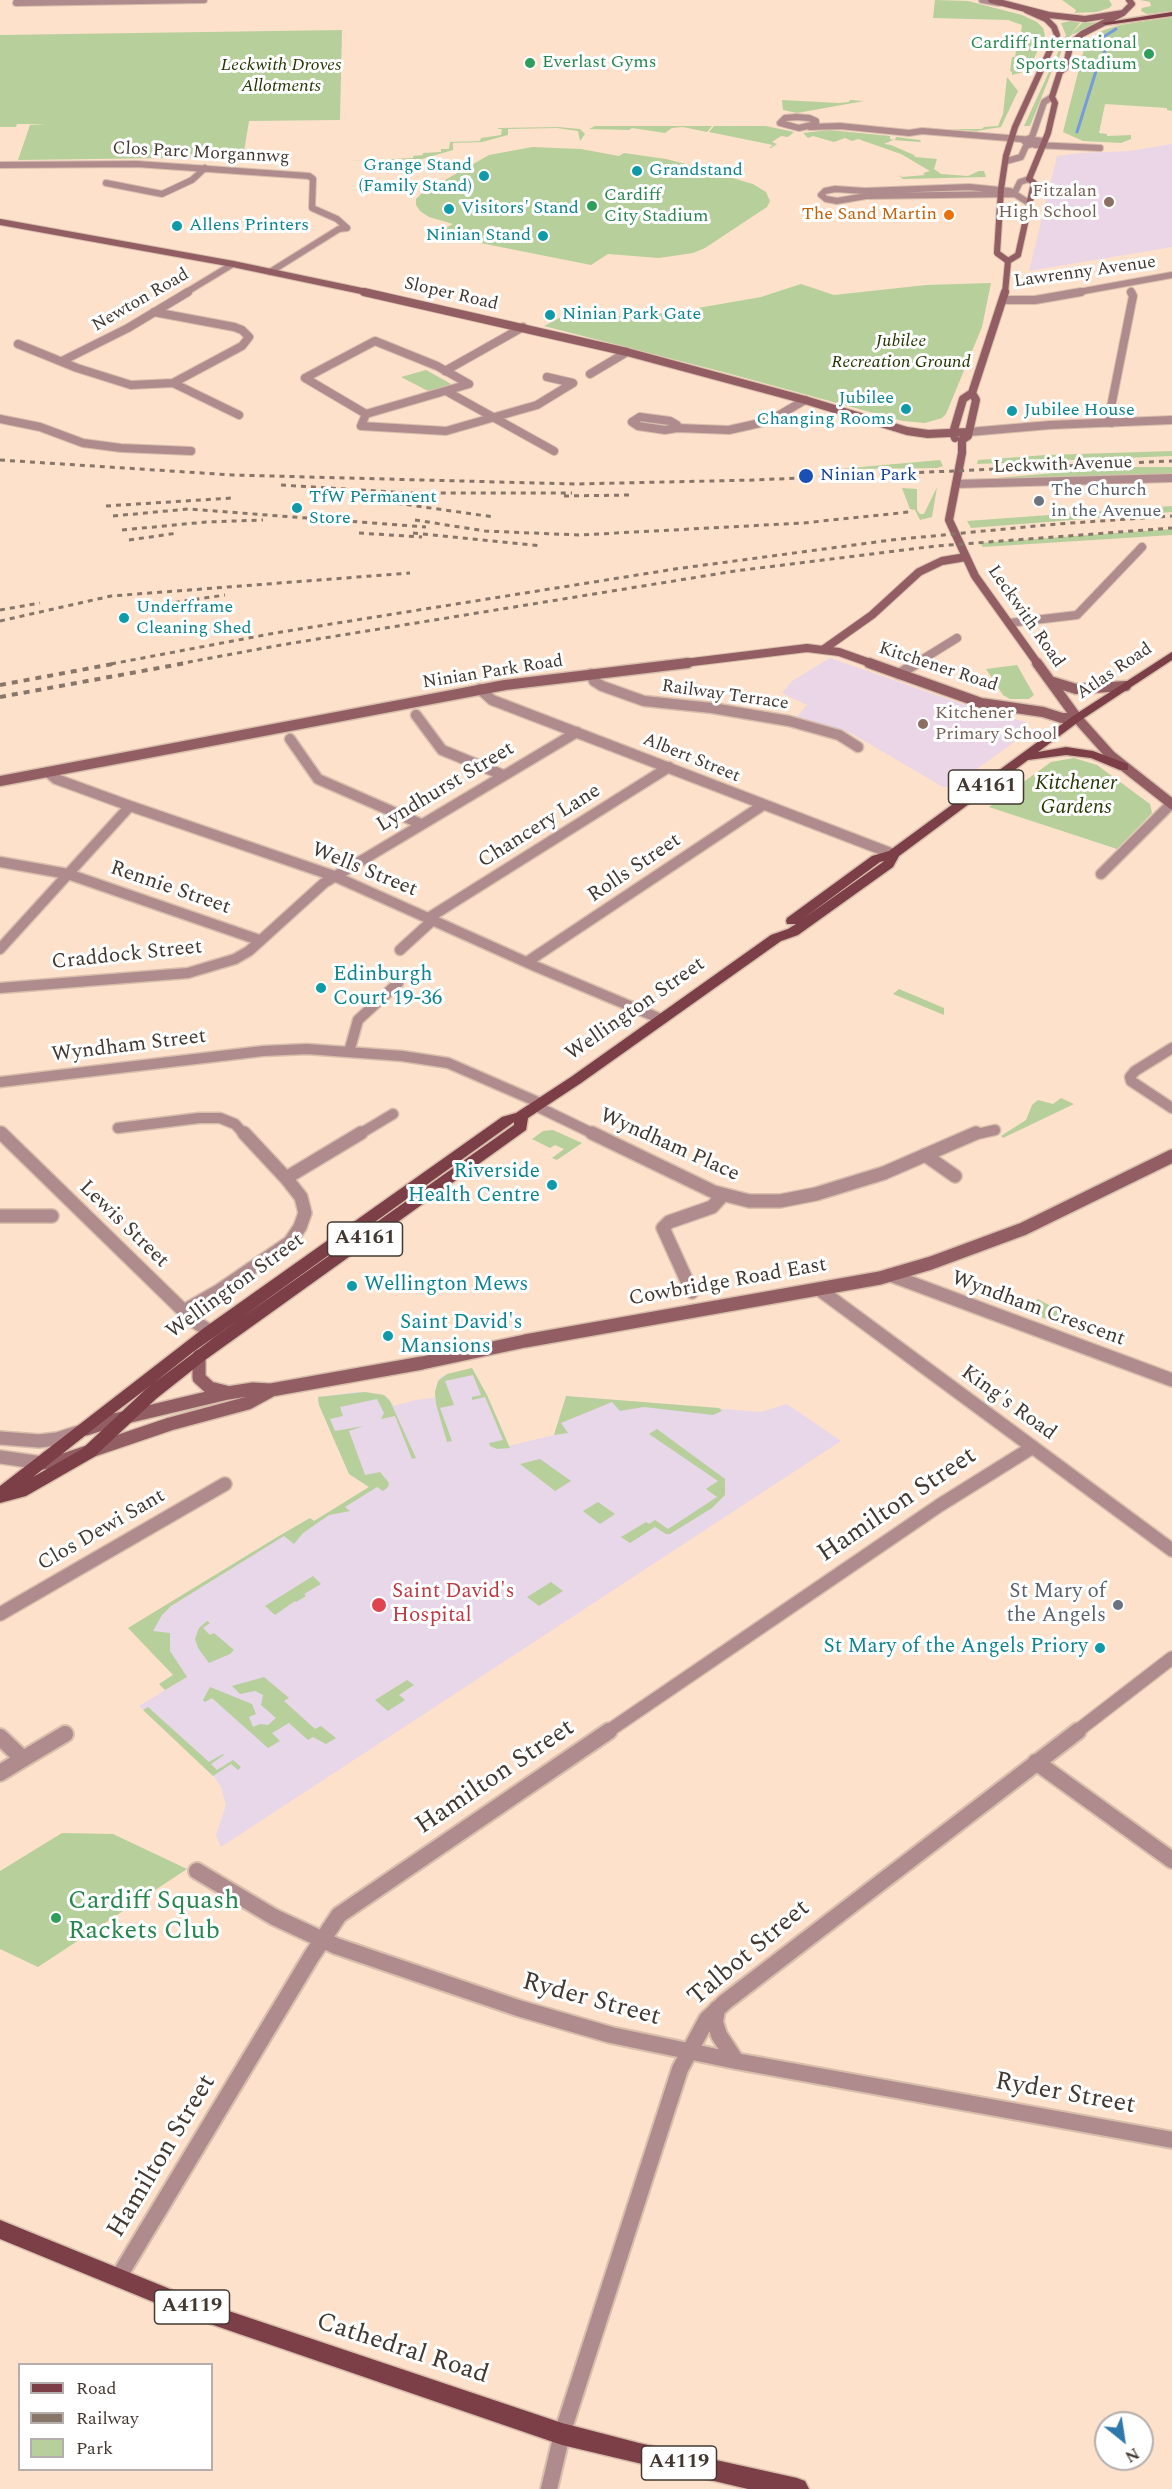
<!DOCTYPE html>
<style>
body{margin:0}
#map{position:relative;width:1172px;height:2489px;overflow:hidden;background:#fde1cb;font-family:Spectral,serif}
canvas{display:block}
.legend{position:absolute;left:18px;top:2363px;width:195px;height:108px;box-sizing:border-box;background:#fff;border:2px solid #b4afac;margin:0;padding:8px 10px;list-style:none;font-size:18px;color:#433830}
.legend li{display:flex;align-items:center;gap:12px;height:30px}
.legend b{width:30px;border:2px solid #b4afac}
.north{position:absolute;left:1094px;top:2411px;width:60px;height:60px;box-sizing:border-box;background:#fff;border:2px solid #b4afac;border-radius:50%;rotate:150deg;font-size:16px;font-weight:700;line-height:24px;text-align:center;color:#433830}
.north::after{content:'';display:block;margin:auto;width:21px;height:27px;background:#2e78ab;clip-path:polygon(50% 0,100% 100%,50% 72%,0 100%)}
</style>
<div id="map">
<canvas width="1172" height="2489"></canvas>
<ul class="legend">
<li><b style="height:8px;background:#7c3e47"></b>Road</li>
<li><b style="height:8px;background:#877669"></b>Railway</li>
<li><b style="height:16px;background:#b7cf9b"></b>Park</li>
</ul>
<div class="north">N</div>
</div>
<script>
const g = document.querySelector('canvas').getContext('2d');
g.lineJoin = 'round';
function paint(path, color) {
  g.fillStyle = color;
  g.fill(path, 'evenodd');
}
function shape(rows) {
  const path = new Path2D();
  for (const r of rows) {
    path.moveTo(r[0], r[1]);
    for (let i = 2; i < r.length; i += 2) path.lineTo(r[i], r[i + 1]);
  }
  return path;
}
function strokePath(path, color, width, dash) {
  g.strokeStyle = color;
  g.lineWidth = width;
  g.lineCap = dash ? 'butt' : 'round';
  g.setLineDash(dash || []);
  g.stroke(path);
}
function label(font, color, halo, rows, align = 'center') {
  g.font = font + ' Spectral,serif';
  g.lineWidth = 6;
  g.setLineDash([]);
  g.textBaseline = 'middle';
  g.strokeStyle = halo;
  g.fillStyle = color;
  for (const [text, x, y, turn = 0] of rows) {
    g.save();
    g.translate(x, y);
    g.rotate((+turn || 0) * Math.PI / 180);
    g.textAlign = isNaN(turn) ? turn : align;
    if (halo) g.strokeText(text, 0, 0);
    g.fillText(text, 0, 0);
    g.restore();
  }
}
const education = shape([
 [1172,144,1172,247,1029,271,1057,156,1081,153,1130,151],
 [830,658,977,709,1026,722,1028,726,1017,740,952,787,943,787,851,733,796,718,807,705,782,693,792,681]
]);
const medical = shape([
 [472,1368,487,1395,509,1446,554,1435,566,1396,761,1412,787,1404,841,1441,221,1847,216,1835,226,1805,221,1787,213,1775,139,1706,185,1678,135,1624,279,1536,310,1518,314,1521,369,1487,349,1474,319,1405,318,1397,356,1392,380,1394,388,1398,394,1406,416,1400,434,1398,440,1377]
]);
const green = shape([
 [935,0,968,1,1022,15,1037,22,1043,28,1045,35,1028,71,1012,75,1012,72,1010,71,1012,57,1015,57,1016,51,1013,51,1014,40,1020,40,1022,25,1008,20,933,18],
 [1062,0,1109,0,1112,5,1109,8,1097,12,1075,13,1076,10],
 [1140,0,1172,0,1172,11,1147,14,1141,11,1142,8,1151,6,1150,2],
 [1172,17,1172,111,1167,110,1167,108,1105,104,1099,133,1107,134,1107,136,1131,135,1131,139,1121,143,1083,141,1063,132,1084,49,1090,38,1104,30,1120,25],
 [1071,21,1080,23,1071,34,1082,23,1102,22,1071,35,1064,43,1057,65,1052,71,1030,126,1024,126,1066,35,1061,23],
 [342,30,340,120,249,121,243,157,18,160,30,125,46,124,17,124,16,127,0,127,0,35],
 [1007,77,1018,91,1001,127,976,131,950,129,982,129,984,127,998,126,1003,114],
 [782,100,839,103,849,102,850,100,864,101,797,113,783,110],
 [595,126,712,126,707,132,683,127,672,128,665,133,632,128,629,130,589,129],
 [714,126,766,126,794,132,788,137,781,136,772,142,777,144,771,148,769,148,773,145,709,132],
 [558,127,580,129,585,134,580,141,578,131,557,128,508,129,508,135,482,142,453,143,453,150,422,159,350,161,413,158,413,156,423,155,423,153,441,152,441,149,449,149,450,142,480,141,481,138,501,135,502,129,497,129,499,128],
 [829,130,890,136,890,139,895,140,896,137,920,140,921,142,893,140,884,144,891,145,914,155,915,157,937,159,934,169,941,174,968,176,979,171,984,171,986,177,903,179,898,175,902,177,925,175,923,173,930,171,901,154,858,139,852,141,845,138,834,142,813,136,808,138,803,133],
 [532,147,581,149,619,156,624,153,666,159,694,166,691,169,730,176,729,177,753,184,766,192,770,201,767,207,705,248,693,253,659,258,608,254,591,265,435,234,453,224,429,217,420,211,416,205,416,199,422,193,489,155],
 [991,283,982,327,946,414,942,418,925,423,903,421,727,373,544,326,569,313,607,317,675,312,761,297,801,284,834,295,926,285],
 [426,370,453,385,428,391,401,377],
 [1172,451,1172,456,977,464,978,460,1046,455],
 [940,460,943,466,937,468,839,469],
 [1125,467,1172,467,1172,475,973,480],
 [937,487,932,517,920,520,915,510,910,509,902,488,917,489,917,510,920,514,924,514],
 [1172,506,1172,512,971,528,967,521],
 [1172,529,1172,535,983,547,980,543],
 [1017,665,1034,695,1029,699,1010,699,1003,695,986,669],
 [1074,758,1097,765,1150,804,1152,813,1117,849,989,807,1051,762],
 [899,989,944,1008,944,1015,893,994],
 [1061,1098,1074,1104,1003,1138,1001,1136,1026,1120,1032,1105,1038,1100,1053,1104],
 [553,1130,582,1143,557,1160,552,1158,564,1149,555,1145,550,1148,532,1139,543,1131],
 [1038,1299,1060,1311,1061,1320,1053,1323,1047,1319,1020,1311],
 [472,1368,487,1395,510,1448,497,1449,490,1446,489,1443,503,1440,485,1397,472,1400,472,1397,481,1395,473,1375,445,1381,454,1405,440,1408,452,1441,447,1442,436,1404,435,1392,438,1381,447,1374],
 [365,1392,384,1395,390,1401,416,1458,412,1459,395,1416,381,1419,384,1413,377,1399,340,1407,343,1416,330,1419,335,1431,364,1426,349,1431,365,1475,380,1472,389,1483,388,1487,383,1491,377,1487,345,1507,350,1511,329,1515,303,1533,294,1544,284,1536,171,1606,162,1615,153,1631,170,1633,170,1651,187,1677,165,1690,159,1684,173,1675,128,1628,279,1536,310,1518,314,1521,369,1487,349,1474,319,1405,318,1397],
 [566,1396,719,1408,722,1411,713,1415,644,1407,620,1411,612,1402,561,1423,568,1433,554,1435],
 [657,1429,725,1479,725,1495,712,1508,670,1534,666,1534,655,1527,630,1543,621,1537,646,1522,649,1524,655,1520,668,1529,717,1497,706,1489,718,1481,649,1434],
 [540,1459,571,1481,555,1491,520,1464],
 [598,1502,615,1514,600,1524,583,1511],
 [313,1576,321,1584,304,1594,306,1596,296,1602,295,1601,275,1615,265,1606],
 [551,1582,563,1591,539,1606,527,1597],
 [207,1621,210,1623,203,1628,210,1635,214,1633,234,1650,230,1654,209,1663,198,1648,195,1639,199,1628],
 [264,1677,289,1698,284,1701,315,1729,321,1726,336,1738,326,1744,313,1737,308,1740,289,1723,272,1733,280,1741,268,1748,212,1698,205,1702,203,1700,210,1687,252,1704,256,1714,249,1717,253,1727,260,1724,268,1725,276,1718,261,1705,263,1695,255,1691,240,1694,232,1686],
 [407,1680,414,1685,399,1695,405,1700,388,1711,375,1700],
 [148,1707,209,1762,223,1754,224,1755,211,1764,217,1770,233,1760,241,1767,238,1770,231,1764,213,1776,143,1710],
 [62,1833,113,1834,187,1869,38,1967,0,1949,0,1871]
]);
const stream = shape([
 [1077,132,1096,71,1108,44,1105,36,1116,29]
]);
const streetFar4 = shape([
 [17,0,16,3,204,0],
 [982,0,999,3],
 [796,117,809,118,816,121,816,124,799,128,780,123,785,118,796,117],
 [810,127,840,126,909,133,922,131,1045,141],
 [1024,141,1032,137,1044,102,1052,97],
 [1035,145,1100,148],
 [1007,161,1021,157,1026,146,1039,142],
 [0,165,137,164,309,176,313,179,312,208,337,219,347,228,339,229,270,272],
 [106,183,162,194,192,180,205,168],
 [1014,194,866,196,837,201,826,199,821,195,825,191,835,189,865,191,969,187,1010,191,1029,203],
 [1014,194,1020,182,1029,179],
 [1131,291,1132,293],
 [185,293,233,264],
 [1073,293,1172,275]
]);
const streetFar3 = shape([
 [1003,300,1035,300,1081,292],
 [154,312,234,327,242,330,249,337,242,346,173,383],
 [18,344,77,368,131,385,173,383,239,415],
 [62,361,128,328,188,292],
 [445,371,523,327],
 [590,374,627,352],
 [305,378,366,414,361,426,446,431,537,405,573,383,547,377],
 [305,378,375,341,437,366,469,384,366,414],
 [446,391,554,451],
 [640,417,670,421,677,425,677,428,665,430,638,426,632,422,640,417],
 [0,419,40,427,83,443,121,448,191,451],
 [1112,423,1109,417,1133,296,1131,292],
 [677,428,729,430,769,421,805,400],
 [969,432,1050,425,1172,420],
 [956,484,1172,478],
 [1009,623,1077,615,1142,547],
 [915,664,957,638]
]);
const streetFar2 = shape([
 [591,674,594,681,602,686,644,701,712,708,789,721,839,735,858,747],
 [899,674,917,663],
 [480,689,492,700,893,854],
 [416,715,442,750,503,775],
 [290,739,318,779,421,824],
 [48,772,56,779,130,806,334,876,537,967,661,1019],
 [0,862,68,874,259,940],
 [1101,874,1172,803],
 [430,917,669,767],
 [0,949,130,806],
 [400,950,434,919],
 [527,962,763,805],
 [0,988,188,973,235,959,249,951,324,883,577,732],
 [1172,1048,1135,1071,1130,1077,1131,1081,1172,1108],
 [349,1052,358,1020,398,983],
 [0,1082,263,1051,307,1049,402,1056,448,1063,540,1103],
 [536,1106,596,1135],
 [118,1128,199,1118,220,1118,235,1124,245,1135],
 [0,1132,3,1135],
 [358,1135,393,1114],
 [973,1135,995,1130]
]);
const streetFar1 = shape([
 [1,1133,195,1322,218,1336],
 [244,1133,286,1178],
 [592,1133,714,1192,749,1201,780,1201,816,1194,884,1173,976,1133],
 [925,1155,955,1176],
 [0,1216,52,1216],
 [890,1275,1172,1380],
 [820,1290,1172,1550],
 [692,1292,663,1228,669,1222,712,1207,723,1195],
 [184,1311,217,1292,290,1242,300,1227,305,1213,301,1197,286,1178,361,1133],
 [0,1438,39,1441,57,1439,79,1432],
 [0,1457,42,1463],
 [0,1614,225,1484],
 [607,1732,940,1505,1033,1447],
 [1076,1732,1172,1658]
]);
const street = shape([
 [0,1737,23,1759,65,1734],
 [1036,1762,1172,1860],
 [0,1773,23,1759],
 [197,1871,274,1917,336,1946,518,2008,611,2035,736,2061,1172,2140],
 [717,2009,715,2022,719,2035,736,2061],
 [118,2278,311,1957,339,1915,609,1731],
 [549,2489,562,2434,680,2069,707,2019,725,2002,1078,1731]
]);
const secondaryFar3 = shape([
 [991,0,1049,15,1085,19,1123,13,1132,4,1129,0],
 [0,222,233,264,371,293],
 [1008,261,1018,255,1034,183,1029,179,1048,133,1055,103,1052,97,1060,72,1065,68,1071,43,1082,34,1123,13],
 [1008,261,997,253,1001,189,1006,156,1015,127,1057,35,1054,27,1046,19,1026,10],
 [1005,293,1008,261]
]);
const secondaryFar2 = shape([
 [364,292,627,352,805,400,907,431,928,434,969,432],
 [972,393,976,400,968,436,962,440,962,453,949,520,975,576,1038,664],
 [955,438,953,433,963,399,972,393,1005,292],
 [824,649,872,615,919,572,942,561,966,557],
 [676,664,807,648,839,652,873,664]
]);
const secondaryFar1 = shape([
 [869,663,981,703,1043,712,1062,718,1077,718],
 [1037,663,1077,718,1111,756,1172,804],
 [1050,681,1076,689,1126,686],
 [0,781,505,685,688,663]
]);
const secondary = shape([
 [199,1356,199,1378,210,1388,226,1392],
 [86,1429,114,1420,228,1393,253,1389,271,1390,422,1363,525,1341,880,1278,931,1263,1023,1229,1172,1156],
 [42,1463,61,1461,170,1424,248,1403,270,1391]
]);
const primary = shape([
 [1172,12,1172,16,1106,25,1102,23,1172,12],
 [1172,652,1172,660,1081,720,1038,752,1066,747,1093,751,1128,764,1128,770,1120,770,1091,758,1066,755,1028,760,899,856,893,867,798,935,781,941,581,1083,528,1118,526,1130,205,1360,157,1398,94,1457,26,1496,0,1503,0,1486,204,1328,502,1117,516,1113,571,1077,771,935,788,929,796,924,787,924,786,921,787,918,872,856,889,851,1073,716,1172,652],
 [884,861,883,862,804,918,880,862,884,861],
 [514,1122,514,1125,193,1352,145,1390,82,1449,33,1477,101,1423,216,1336,514,1122],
 [0,2220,202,2302,562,2423,639,2443,797,2478,805,2481,809,2489,748,2489,562,2445,190,2317,0,2239,0,2220]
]);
const railFar1 = shape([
 [0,460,233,475,575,484,755,480,1172,461],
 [281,485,409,493,572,493],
 [564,496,630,495],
 [367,499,494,517],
 [106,506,232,498],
 [113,516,188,509,426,527],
 [415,520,485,531,579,535,803,523,909,512],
 [122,530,206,522,263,520],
 [359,533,422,537],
 [413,533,542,546],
 [129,540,178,533],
 [145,607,225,595],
 [0,610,40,603],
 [0,621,111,596,410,573],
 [111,664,275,633,675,569,891,540,1057,524,1172,516],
 [178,664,281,645,735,571,936,546,1172,528]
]);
const rail = shape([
 [0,685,118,663],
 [0,697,186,663]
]);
const markers = [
 [1149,54,6,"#2e9e5b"],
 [530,63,6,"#2e9e5b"],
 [637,171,6,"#0f9aa8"],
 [484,176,6,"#0f9aa8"],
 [1109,202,6,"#8d6e63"],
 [592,206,6,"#2e9e5b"],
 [449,209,6,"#0f9aa8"],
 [949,215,6,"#e8710a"],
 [177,226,6,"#0f9aa8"],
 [543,236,6,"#0f9aa8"],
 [550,315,6,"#0f9aa8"],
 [906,409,6,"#0f9aa8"],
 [1012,411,6,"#0f9aa8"],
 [806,476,8,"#1a4fb4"],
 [1039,501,6,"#6b7280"],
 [297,508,6,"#0f9aa8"],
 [124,618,6,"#0f9aa8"],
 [923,724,6,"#8d6e63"],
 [321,988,6,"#0f9aa8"],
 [552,1185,6,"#0f9aa8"],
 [352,1286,6,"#0f9aa8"],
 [388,1336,6,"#0f9aa8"],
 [379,1605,8,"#e0444e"],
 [1118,1605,6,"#6b7280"],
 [1100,1648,6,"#0f9aa8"],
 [56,1918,6,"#2e9e5b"]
];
const farLeisurenames = [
 ["Cardiff International",1137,44,"right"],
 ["Sports Stadium",1137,65,"right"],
 ["Everlast Gyms",542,63],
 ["Cardiff",604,196],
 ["City Stadium",604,217]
];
const farParknames = [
 ["Leckwith Droves",281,66],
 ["Allotments",281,87],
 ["Jubilee",901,342],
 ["Recreation Ground",901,363]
];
const farStreetnames = [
 ["Clos Parc Morgannwg",201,154,3],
 ["Lawrenny Avenue",1085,273,-8],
 ["Sloper Road",451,295,13],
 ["Newton Road",141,301,-30],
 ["Leckwith Avenue",1063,466,-2],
 ["Leckwith Road",1025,617,55],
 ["Kitchener Road",938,668,18],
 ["Atlas Road",1115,672,-34],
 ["Ninian Park Road",493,673,-9],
 ["Railway Terrace",725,696,8],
 ["Albert Street",691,759,22]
];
const farCulturenames = [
 ["Grange Stand",472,166,"right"],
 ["(Family Stand)",472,187,"right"],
 ["Grandstand",649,171],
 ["Visitors' Stand",461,209],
 ["Allens Printers",189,226],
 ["Ninian Stand",531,236,"right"],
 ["Ninian Park Gate",562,315],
 ["Jubilee",894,399,"right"],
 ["Changing Rooms",894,420,"right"],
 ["Jubilee House",1024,411],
 ["TfW Permanent",309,498],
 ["Store",309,519],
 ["Underframe",136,608],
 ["Cleaning Shed",136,629]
];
const farEducationnames = [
 ["Fitzalan",1097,192],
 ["High School",1097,213],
 ["Kitchener",935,714,"left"],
 ["Primary School",935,735,"left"]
];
const farFoodnames = [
 ["The Sand Martin",937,215]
];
const farTransitnames = [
 ["Ninian Park",820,476]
];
const farWorshipnames = [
 ["The Church",1051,491],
 ["in the Avenue",1051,512]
];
const shields = [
 [986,787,75],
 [365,1239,75],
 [192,2307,75],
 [679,2463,75]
];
const shieldNames = [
 ["A4161",986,787],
 ["A4161",365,1239],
 ["A4119",192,2307],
 ["A4119",679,2463]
];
const parkNames = [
 ["Kitchener",1076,785],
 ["Gardens",1076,809]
];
const streetNames = [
 ["Lyndhurst Street",446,788,-31],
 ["Chancery Lane",540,827,-32],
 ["Rolls Street",635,869,-34],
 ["Wells Street",364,871,22],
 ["Rennie Street",170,889,19],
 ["Craddock Street",127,956,-6],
 ["Wellington Street",636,1010,-35],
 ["Wyndham Street",129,1047,-7],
 ["Wyndham Place",669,1146,24],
 ["Lewis Street",123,1225,44],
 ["Cowbridge Road East",728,1283,-10],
 ["Wellington Street",236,1287,-36],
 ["Wyndham Crescent",1038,1310,20],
 ["King's Road",1008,1404,36],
 ["Clos Dewi Sant",102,1531,-30]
];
const cultureNames = [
 ["Edinburgh",333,976],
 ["Court 19-36",333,1000],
 ["Riverside",540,1173,"right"],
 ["Health Centre",540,1197,"right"],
 ["Wellington Mews",364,1286],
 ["Saint David's",400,1324],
 ["Mansions",400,1348],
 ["St Mary of the Angels Priory",1088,1648,"right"]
];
const healthNames = [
 ["Saint David's",392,1593],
 ["Hospital",392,1617]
];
const worshipNames = [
 ["St Mary of",1106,1593],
 ["the Angels",1106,1617]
];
const nearStreetnames = [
 ["Hamilton Street",898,1506,-34],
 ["Hamilton Street",496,1778,-34],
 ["Talbot Street",750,1954,-40],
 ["Ryder Street",591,2001,15],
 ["Ryder Street",1065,2095,10],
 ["Hamilton Street",163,2157,-59],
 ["Cathedral Road",402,2350,18]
];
const nearLeisurenames = [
 ["Cardiff Squash",68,1903],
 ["Rackets Club",68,1933]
];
paint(education, '#ead6e6');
paint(medical, '#e7d7e9');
paint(green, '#b7cf9b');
strokePath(stream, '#769bd9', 3);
strokePath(streetFar4, '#d8bfac', 8);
strokePath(streetFar3, '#d8bfac', 10);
strokePath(streetFar2, '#d8bfac', 13);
strokePath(streetFar1, '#d8bfac', 16);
strokePath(street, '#d8bfac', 20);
strokePath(secondaryFar3, '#d8bfac', 8);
strokePath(secondaryFar2, '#d8bfac', 10);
strokePath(secondaryFar1, '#d8bfac', 13);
strokePath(secondary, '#d8bfac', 16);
strokePath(primary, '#d8bfac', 3);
strokePath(streetFar4, '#b08b8e', 6);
strokePath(streetFar3, '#b08b8e', 8);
strokePath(streetFar2, '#b08b8e', 10);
strokePath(streetFar1, '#b08b8e', 13);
strokePath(street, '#b08b8e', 16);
strokePath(secondaryFar3, '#925e64', 6);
strokePath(secondaryFar2, '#925e64', 8);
strokePath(secondaryFar1, '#925e64', 10);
strokePath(secondary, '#925e64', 13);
paint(primary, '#7c3e47');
strokePath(railFar1, '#877669', 3, [5, 5]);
strokePath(rail, '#877669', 4, [6, 6]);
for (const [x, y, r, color] of markers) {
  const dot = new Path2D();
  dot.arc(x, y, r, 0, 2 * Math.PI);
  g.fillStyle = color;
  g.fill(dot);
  strokePath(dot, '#fff', 2);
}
label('18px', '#27864d', '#fff', farLeisurenames, 'left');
label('italic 18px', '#233601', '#fff', farParknames);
label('18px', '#433830', '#fff', farStreetnames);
label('18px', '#0d838f', '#fff', farCulturenames, 'left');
label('18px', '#785e54', '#fff', farEducationnames, 'right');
label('18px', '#c56008', '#fff', farFoodnames, 'right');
label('18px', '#164399', '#fff', farTransitnames, 'left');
label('18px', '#5b616d', '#fff', farWorshipnames, 'left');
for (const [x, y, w] of shields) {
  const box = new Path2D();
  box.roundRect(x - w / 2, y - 17, w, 34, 4.5);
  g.fillStyle = '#fff';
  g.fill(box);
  strokePath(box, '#433830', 1.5);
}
label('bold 20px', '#433830', null, shieldNames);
label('italic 21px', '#233601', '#fff', parkNames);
label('21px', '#433830', '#fff', streetNames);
label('21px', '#0d838f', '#fff', cultureNames, 'left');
label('21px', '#be3a42', '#fff', healthNames, 'left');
label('21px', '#5b616d', '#fff', worshipNames, 'right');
label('26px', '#433830', '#fff', nearStreetnames);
label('26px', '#27864d', '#fff', nearLeisurenames, 'left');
</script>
